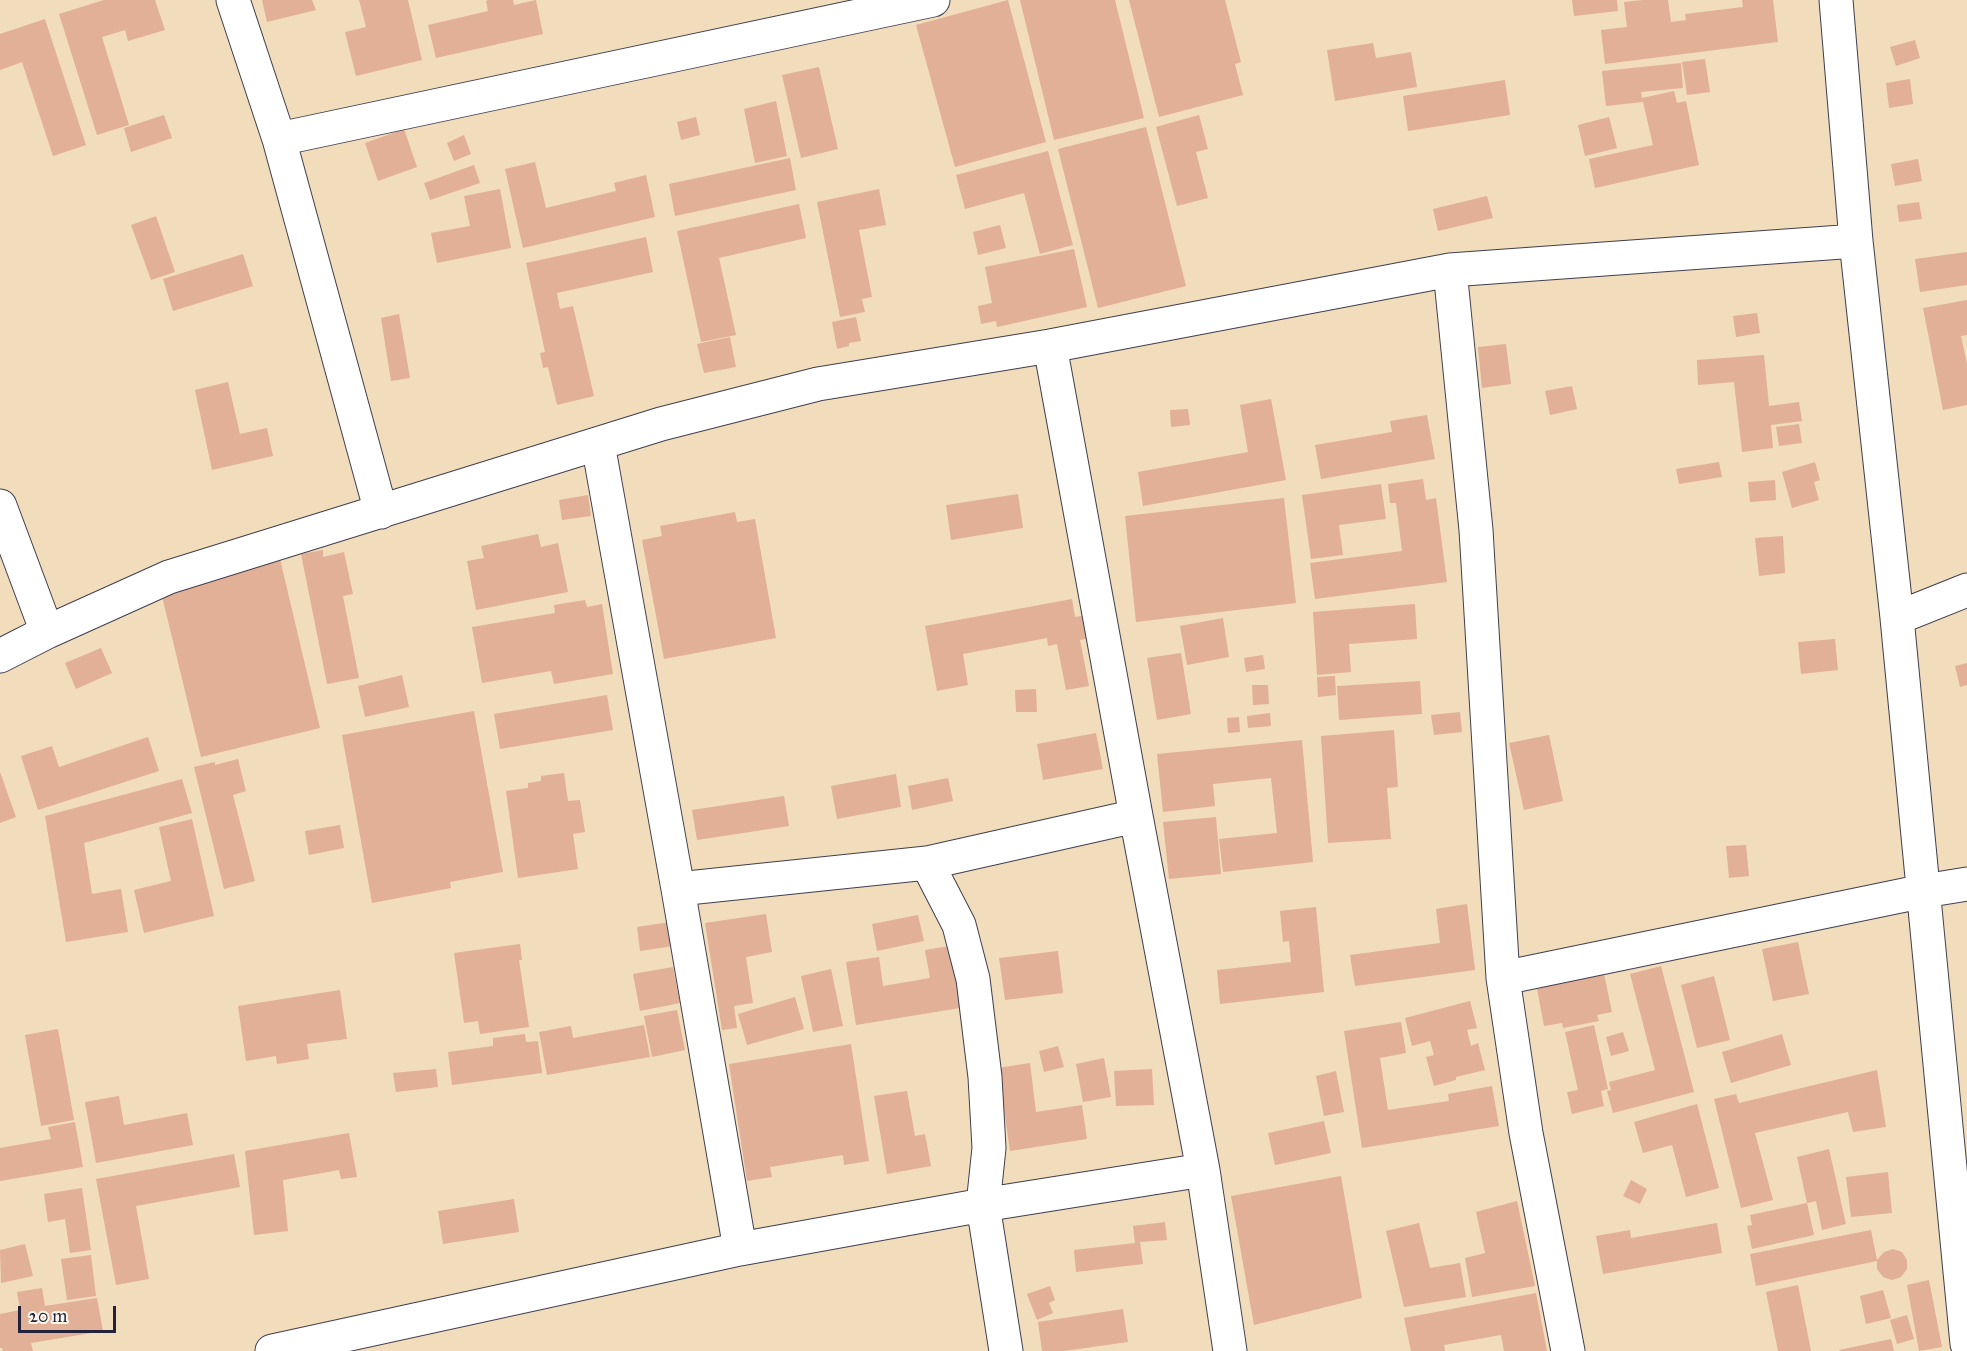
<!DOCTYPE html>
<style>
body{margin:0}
#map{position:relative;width:1967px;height:1351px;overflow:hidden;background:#f1dcbc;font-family:"IM FELL Great Primer",serif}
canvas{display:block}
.scale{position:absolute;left:18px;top:1306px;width:98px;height:27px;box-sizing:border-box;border:3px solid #22223b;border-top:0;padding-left:8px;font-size:18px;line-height:21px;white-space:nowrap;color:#22223b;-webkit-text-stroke:4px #fbf7ec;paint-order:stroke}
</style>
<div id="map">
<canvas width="1967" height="1351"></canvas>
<div class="scale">20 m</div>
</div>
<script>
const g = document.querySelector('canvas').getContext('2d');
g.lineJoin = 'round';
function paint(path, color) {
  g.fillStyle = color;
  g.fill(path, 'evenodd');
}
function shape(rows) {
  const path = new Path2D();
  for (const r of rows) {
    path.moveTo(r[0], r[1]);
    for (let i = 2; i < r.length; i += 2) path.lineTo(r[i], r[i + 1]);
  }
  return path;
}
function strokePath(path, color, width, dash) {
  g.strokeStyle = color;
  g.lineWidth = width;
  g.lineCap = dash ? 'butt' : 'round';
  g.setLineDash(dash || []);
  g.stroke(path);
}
const building = shape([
 [104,0,155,0,165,30,128,41,125,30,102,37,129,125,97,135,59,14],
 [262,0,312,0,316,10,267,22],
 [359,0,408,0,422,60,356,76,345,32,366,27],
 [489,0,513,0,514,5,536,0,543,34,436,58,428,25,488,11,486,1],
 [1008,0,1046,142,955,167,916,25],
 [1020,0,1115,0,1144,118,1054,140],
 [1129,0,1225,0,1241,62,1235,64,1243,95,1159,117],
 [1572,0,1617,0,1618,11,1574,16],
 [1643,0,1668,0,1671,22,1686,20,1685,14,1743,7,1742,0,1773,0,1778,42,1605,64,1601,30,1627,27,1624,2],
 [45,19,86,145,53,156,22,62,0,70,0,34],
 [1915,40,1920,58,1896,66,1890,47],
 [1373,43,1376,58,1411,52,1417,87,1335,101,1327,50],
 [1705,59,1710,92,1687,95,1682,62],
 [1681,63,1683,88,1641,92,1642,98,1674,91,1677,103,1686,101,1699,165,1595,188,1589,159,1653,145,1643,102,1606,106,1602,71],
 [819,67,838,149,801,158,782,75],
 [1910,79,1913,104,1889,108,1886,83],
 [1505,80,1510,115,1408,131,1403,96],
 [776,101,787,156,755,163,744,109],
 [164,115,172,138,131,152,124,128],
 [1199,115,1208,149,1196,152,1208,198,1177,206,1156,127],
 [696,117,700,135,681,140,677,122],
 [1609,117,1617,148,1585,156,1578,125],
 [1146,127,1186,286,1098,308,1058,149],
 [404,129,417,167,378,181,365,143],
 [464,135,471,154,454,161,447,143],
 [1048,151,1073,245,1040,254,1024,193,965,209,956,175],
 [790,158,796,190,675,216,669,184],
 [1918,159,1922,181,1895,186,1891,164],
 [535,162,546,208,616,191,614,183,646,175,655,217,523,248,505,169],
 [474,165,480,183,430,200,424,183],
 [500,189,511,248,437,263,431,233,470,226,464,196],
 [879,189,886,225,859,230,872,297,862,299,865,312,840,317,817,202],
 [1487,196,1493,218,1438,231,1433,209],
 [1919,202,1922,219,1899,222,1897,205],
 [799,204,806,238,719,258,736,335,701,342,677,231],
 [156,216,175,272,151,280,131,225],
 [1000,225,1006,248,978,255,973,232],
 [646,237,653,272,557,293,560,309,573,306,594,396,557,405,548,367,543,368,540,353,545,352,526,263],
 [1074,249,1087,307,997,327,996,321,981,324,978,306,992,303,985,267],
 [1967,252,1967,285,1920,292,1915,259],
 [243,254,253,286,173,311,163,279],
 [1967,300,1967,335,1961,336,1967,364,1967,405,1943,410,1923,308],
 [1757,313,1760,333,1736,337,1733,316],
 [399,314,410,378,391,381,381,318],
 [856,317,861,341,849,343,849,346,837,349,832,322],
 [730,337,736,367,704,373,697,344],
 [1506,344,1511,384,1482,388,1478,347],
 [1764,355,1769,406,1799,402,1802,421,1771,425,1773,448,1742,452,1734,382,1698,385,1697,360],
 [228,382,240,434,267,428,273,456,212,470,195,390],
 [1572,386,1577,409,1550,415,1545,391],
 [1271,399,1286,480,1143,506,1138,472,1248,452,1240,405],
 [1188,409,1190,425,1171,427,1170,410],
 [1427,415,1435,459,1321,479,1315,445,1392,432,1390,421],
 [1799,424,1802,443,1779,446,1776,427],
 [1719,462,1722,477,1679,484,1676,469],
 [1815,462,1820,480,1814,482,1819,500,1792,508,1782,472],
 [1423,479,1426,500,1436,498,1447,582,1315,599,1310,563,1402,551,1396,503,1390,503,1388,484],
 [1775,480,1776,500,1750,502,1748,482],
 [1381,484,1386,519,1339,525,1343,555,1311,559,1302,495],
 [1018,494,1023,528,951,540,946,505],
 [588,495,591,516,562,520,559,500],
 [1284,498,1296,603,1136,622,1125,516],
 [735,512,737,522,755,519,776,638,664,659,642,540,662,536,660,526],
 [538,534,541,547,558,543,568,592,476,610,467,561,484,558,481,546],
 [1783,536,1785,573,1759,576,1755,538],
 [323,550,323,557,344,552,353,594,343,596,359,678,327,684,301,554],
 [280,559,320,728,201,757,160,588],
 [1072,599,1075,617,1086,615,1090,638,1080,640,1089,686,1066,690,1057,644,1048,646,1047,638,963,654,968,685,937,691,925,626],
 [585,600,587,607,602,604,613,674,554,684,551,671,482,683,472,627,555,613,554,605],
 [1415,604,1417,639,1349,644,1351,672,1317,675,1313,612],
 [1223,618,1229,657,1187,665,1180,626],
 [1835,639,1838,670,1801,674,1798,642],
 [101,648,112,673,76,689,65,663],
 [1181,653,1191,714,1157,720,1147,658],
 [1263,655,1265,669,1246,672,1244,658],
 [1967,663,1967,685,1960,687,1955,666],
 [402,675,409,707,365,717,358,686],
 [1335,676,1336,695,1318,697,1317,677],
 [1420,681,1422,714,1339,720,1337,686],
 [1252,685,1268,685,1269,704,1253,705],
 [1036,689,1037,712,1016,712,1015,690],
 [607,695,613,730,500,749,494,714],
 [474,711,503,872,450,882,451,888,372,903,342,735],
 [1460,712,1462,732,1434,735,1431,715],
 [1270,713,1271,726,1248,728,1247,716],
 [1239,717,1240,732,1228,733,1227,718],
 [1394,730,1398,787,1387,788,1391,839,1328,843,1321,736],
 [1096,733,1103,769,1043,780,1037,744],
 [1549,735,1563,801,1524,810,1509,743],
 [148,737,159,771,38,810,21,756,52,746,59,767],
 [1302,740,1313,862,1223,872,1219,839,1277,833,1271,778,1213,784,1215,806,1163,812,1157,754],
 [238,759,246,791,233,795,255,881,224,889,194,767,215,762,215,765],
 [0,772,16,817,0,823],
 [564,773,568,801,580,800,585,832,573,834,578,869,518,878,506,791,528,788,528,783,541,781,541,776],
 [896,774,901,807,837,819,831,786],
 [948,778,953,801,912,810,908,786],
 [182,779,192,813,84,843,92,894,121,889,128,932,66,942,45,816],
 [784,796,789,826,697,840,692,810],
 [1216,817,1221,874,1169,879,1163,822],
 [192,819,214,916,144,933,134,890,171,881,159,827],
 [340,825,344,848,309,855,305,831],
 [1746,845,1749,876,1729,878,1726,846],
 [1467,904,1475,970,1355,986,1350,955,1440,943,1436,909],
 [1316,907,1324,992,1220,1004,1217,970,1291,962,1289,941,1283,942,1280,911],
 [766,914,772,952,746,957,753,1003,734,1006,737,1028,722,1030,705,923],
 [918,915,924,941,877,951,872,924],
 [670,922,673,946,640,951,637,927],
 [1798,942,1809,994,1773,1001,1762,949],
 [520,944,522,960,519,960,529,1027,480,1034,478,1021,464,1023,454,953],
 [956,945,966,1007,856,1025,846,962,879,957,883,986,930,978,925,950],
 [1058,951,1063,993,1005,1000,999,958],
 [1661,966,1694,1092,1613,1113,1607,1091,1611,1090,1609,1082,1655,1070,1630,974],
 [673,967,680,1003,640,1011,633,974],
 [831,969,843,1026,813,1032,801,976],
 [1603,969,1612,1012,1597,1015,1599,1021,1563,1028,1562,1023,1544,1026,1536,983],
 [1714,976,1730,1040,1697,1048,1681,985],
 [340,990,347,1039,307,1044,309,1059,277,1064,276,1056,246,1061,238,1006],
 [795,997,804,1029,747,1045,738,1014],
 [1470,1001,1477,1028,1467,1030,1471,1046,1478,1043,1485,1070,1456,1077,1456,1080,1434,1086,1426,1057,1434,1055,1430,1041,1412,1046,1405,1018],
 [677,1010,685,1050,652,1057,644,1016],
 [1401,1022,1406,1053,1380,1058,1388,1110,1449,1101,1448,1094,1492,1086,1499,1126,1362,1148,1344,1031],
 [644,1025,650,1057,547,1075,539,1032,571,1026,573,1038],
 [1594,1025,1608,1089,1601,1091,1604,1106,1572,1114,1567,1092,1578,1090,1565,1032],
 [58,1029,74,1120,41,1126,25,1035],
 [1623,1032,1629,1051,1611,1056,1606,1037],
 [525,1034,526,1042,538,1041,542,1073,452,1085,448,1052,493,1046,493,1038],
 [1782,1034,1791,1065,1731,1083,1722,1052],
 [851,1044,869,1161,844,1165,843,1155,770,1167,772,1177,747,1181,729,1064],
 [1058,1046,1064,1067,1044,1072,1039,1051],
 [1104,1058,1111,1097,1083,1102,1076,1064],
 [1030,1063,1036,1112,1082,1105,1087,1139,1010,1151,998,1068],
 [436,1069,438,1087,396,1092,393,1073],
 [1152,1069,1154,1105,1116,1106,1114,1071],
 [1877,1070,1886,1127,1853,1132,1848,1112,1755,1133,1773,1200,1741,1208,1714,1099,1736,1094,1739,1103],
 [1336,1071,1344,1112,1324,1116,1316,1076],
 [907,1091,915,1136,925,1134,931,1166,887,1174,874,1096],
 [119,1096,124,1125,187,1113,193,1145,96,1163,85,1102],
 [1697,1104,1719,1188,1686,1197,1672,1145,1643,1153,1634,1122],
 [1324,1121,1331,1153,1275,1165,1268,1133],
 [75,1122,83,1167,0,1181,0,1148,51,1139,48,1127],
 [349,1133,357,1177,341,1179,339,1170,283,1180,288,1231,254,1235,245,1151],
 [1829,1149,1846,1224,1822,1230,1816,1201,1807,1203,1797,1157],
 [234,1154,240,1187,136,1206,149,1279,116,1285,96,1179],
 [1888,1172,1892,1213,1851,1217,1846,1177],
 [1341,1176,1362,1298,1254,1325,1231,1196],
 [1631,1180,1647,1189,1640,1204,1623,1196],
 [82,1188,91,1250,70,1253,65,1219,48,1222,44,1194],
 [514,1199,519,1232,443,1244,438,1211],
 [1517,1201,1535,1286,1472,1297,1465,1258,1485,1253,1476,1212],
 [1807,1203,1814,1235,1752,1249,1747,1226,1752,1225,1750,1215],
 [1165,1222,1167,1240,1140,1242,1143,1264,1076,1272,1074,1250,1135,1243,1133,1226],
 [1419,1223,1430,1268,1460,1263,1466,1297,1404,1307,1386,1231],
 [1717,1223,1722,1253,1603,1274,1596,1236,1630,1230,1631,1238],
 [1871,1230,1877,1260,1884,1252,1893,1249,1902,1252,1907,1260,1907,1269,1901,1277,1892,1280,1883,1277,1877,1269,1877,1261,1756,1286,1750,1254],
 [25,1244,33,1276,1,1283,0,1250],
 [91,1255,96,1296,67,1300,61,1259],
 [1929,1280,1942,1347,1919,1351,1907,1285],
 [1798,1285,1811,1351,1778,1351,1766,1292],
 [1050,1286,1055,1300,1049,1303,1053,1313,1037,1320,1027,1294],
 [42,1288,45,1306,97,1298,103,1331,31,1343,33,1351,3,1351,2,1348,0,1348,0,1314,20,1310,17,1292],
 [1883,1290,1891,1318,1866,1324,1860,1296],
 [1536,1293,1547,1351,1504,1351,1501,1335,1444,1345,1445,1351,1411,1351,1404,1318],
 [1123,1309,1128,1342,1064,1351,1042,1351,1038,1322],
 [1907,1315,1914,1339,1897,1344,1890,1320],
 [1891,1339,1894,1351,1840,1351,1839,1350]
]);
const minor = shape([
 [233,0,279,139,381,512],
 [1836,0,1856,241,1897,618,1967,1344],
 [279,139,933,0],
 [1450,270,1476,530,1503,978,1526,1133,1568,1351],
 [1050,346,1136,816,1203,1170,1230,1351],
 [598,444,678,889,740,1249],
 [0,506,47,632],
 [1897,618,1967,590],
 [0,656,47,632,169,577,661,424,818,384,1050,346,1450,270,1856,241],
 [927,863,959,925,973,979,985,1077,989,1148,983,1205,1006,1351],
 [678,889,927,863,1136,816],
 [1503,978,1924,891,1967,884],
 [272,1351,740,1249,983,1205,1203,1170]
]);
paint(building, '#e2af97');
strokePath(minor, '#413e4e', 35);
strokePath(minor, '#fff', 33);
</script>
